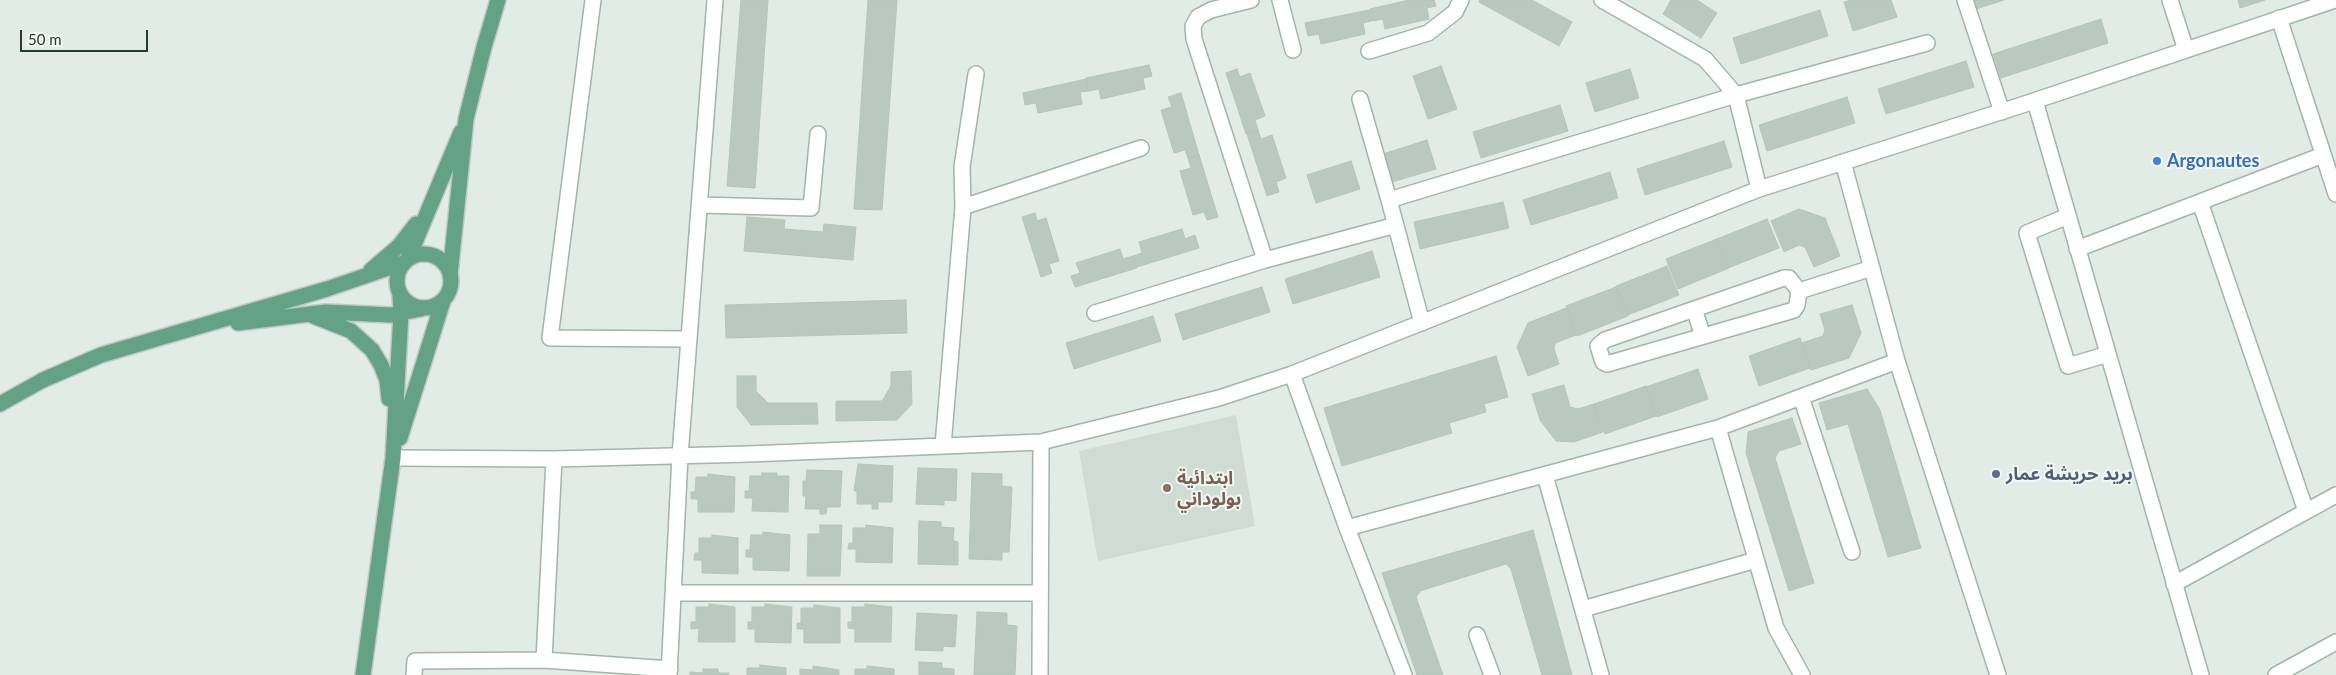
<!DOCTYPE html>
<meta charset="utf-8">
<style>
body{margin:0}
#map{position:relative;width:2336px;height:675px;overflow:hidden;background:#e0ece5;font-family:Lato,sans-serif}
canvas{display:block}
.scale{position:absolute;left:20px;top:30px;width:128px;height:22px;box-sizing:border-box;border:2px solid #213d30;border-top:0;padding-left:6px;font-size:15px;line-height:18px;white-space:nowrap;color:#213d30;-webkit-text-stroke:4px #f1f8f3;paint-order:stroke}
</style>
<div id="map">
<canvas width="2336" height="675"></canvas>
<div class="scale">50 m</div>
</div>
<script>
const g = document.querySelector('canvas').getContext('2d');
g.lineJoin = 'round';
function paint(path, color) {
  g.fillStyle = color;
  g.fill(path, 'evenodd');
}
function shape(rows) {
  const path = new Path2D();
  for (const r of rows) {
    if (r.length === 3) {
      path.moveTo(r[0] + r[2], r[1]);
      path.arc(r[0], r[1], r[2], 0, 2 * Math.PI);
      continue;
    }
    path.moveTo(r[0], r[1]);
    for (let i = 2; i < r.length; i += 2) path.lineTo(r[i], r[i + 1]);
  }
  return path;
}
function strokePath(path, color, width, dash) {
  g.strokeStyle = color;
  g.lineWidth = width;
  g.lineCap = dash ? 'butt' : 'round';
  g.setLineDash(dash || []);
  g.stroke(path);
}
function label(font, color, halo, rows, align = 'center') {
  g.font = font + ' Lato,"Noto Sans Arabic",sans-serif';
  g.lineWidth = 4;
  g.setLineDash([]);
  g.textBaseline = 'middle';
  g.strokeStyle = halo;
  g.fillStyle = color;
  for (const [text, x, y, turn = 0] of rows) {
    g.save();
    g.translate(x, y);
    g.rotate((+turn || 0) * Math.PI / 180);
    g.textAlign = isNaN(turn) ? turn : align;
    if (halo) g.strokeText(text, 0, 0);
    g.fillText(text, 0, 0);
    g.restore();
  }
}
const built = shape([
 [1236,415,1255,526,1098,561,1079,451]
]);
const building = shape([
 [741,0,768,0,755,188,727,186,741,0],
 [868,0,897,0,882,210,854,209,868,0],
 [1409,0,1434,0,1436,6,1427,8,1429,19,1385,29,1383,19,1372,21,1370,9,1409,0],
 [1480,0,1532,0,1572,22,1559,46,1479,2,1480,0],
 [1671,0,1697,0,1717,13,1701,38,1663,14,1671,0],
 [1851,0,1891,0,1897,17,1853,31,1844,2,1851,0],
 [1973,0,2004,0,1976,9,1973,0],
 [2238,0,2265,0,2240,8,2238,0],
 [1369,10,1371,21,1363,23,1365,34,1321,44,1319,34,1308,36,1305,23,1369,10],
 [1820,10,1828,36,1741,64,1733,38,1820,10],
 [2101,19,2108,43,2001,78,1993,54,2101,19],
 [1966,61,1974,87,1886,114,1878,89,1966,61],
 [1149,65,1152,76,1143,78,1145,89,1101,99,1099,89,1088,91,1086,78,1149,65],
 [1441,66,1457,109,1428,119,1413,76,1441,66],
 [1237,69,1240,77,1250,73,1265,116,1255,120,1258,130,1246,134,1226,73,1237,69],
 [1630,69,1639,98,1595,112,1586,83,1630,69],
 [1086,79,1089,91,1080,92,1082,104,1038,113,1036,103,1025,105,1023,93,1086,79],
 [1181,93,1199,155,1188,158,1185,150,1174,153,1161,110,1172,107,1168,97,1181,93],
 [1847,97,1855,123,1767,151,1759,125,1847,97],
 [1560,105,1568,131,1481,158,1473,132,1560,105],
 [1258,130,1261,139,1272,135,1286,178,1276,182,1279,192,1267,196,1247,134,1258,130],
 [1427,140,1436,169,1392,182,1383,154,1427,140],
 [1724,141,1732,167,1645,195,1637,169,1724,141],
 [1199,155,1218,217,1207,220,1204,212,1193,215,1180,171,1191,168,1188,158,1199,155],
 [1351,161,1360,189,1316,203,1307,175,1351,161],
 [1610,172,1618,198,1531,225,1523,200,1610,172],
 [1503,202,1509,228,1420,249,1414,222,1503,202],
 [1799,209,1825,218,1840,256,1814,267,1805,247,1799,245,1784,252,1771,221,1799,209],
 [1035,213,1037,221,1046,218,1059,261,1049,264,1052,273,1041,277,1022,217,1035,213],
 [747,217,785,220,784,229,823,232,824,224,856,227,853,260,744,251,747,217],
 [1767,219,1779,248,1728,268,1717,239,1767,219],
 [1182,229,1185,239,1195,235,1199,248,1137,267,1133,256,1142,253,1139,242,1182,229],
 [1717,239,1729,268,1678,289,1666,259,1717,239],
 [1120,249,1123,259,1133,256,1137,268,1075,287,1071,276,1080,273,1076,263,1120,249],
 [1372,251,1380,277,1293,304,1285,279,1372,251],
 [1667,266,1679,295,1628,315,1616,286,1667,266],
 [1262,287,1270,312,1183,340,1175,314,1262,287],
 [1616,287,1628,316,1577,336,1566,306,1616,287],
 [906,300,907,333,726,338,725,305,906,300],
 [1852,305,1861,333,1849,358,1811,370,1802,343,1823,336,1825,330,1820,314,1852,305],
 [1566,308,1576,335,1555,343,1554,349,1559,364,1528,376,1517,347,1528,323,1566,308],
 [1153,316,1161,341,1074,369,1066,343,1153,316],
 [1800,338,1810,368,1759,386,1749,356,1800,338],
 [1496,356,1508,397,1484,404,1486,412,1449,423,1452,433,1342,466,1324,408,1496,356],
 [1698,369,1708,399,1657,417,1646,387,1698,369],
 [911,371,912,404,897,420,836,421,836,401,882,401,891,386,891,372,911,371],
 [737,376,756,376,756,391,768,403,817,403,818,424,751,425,737,407,737,376],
 [1564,385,1570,407,1578,409,1594,404,1603,432,1574,442,1556,441,1540,420,1532,394,1564,385],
 [1646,386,1656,416,1605,434,1594,404,1646,386],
 [1867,389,1880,410,1921,548,1888,557,1848,424,1827,430,1819,403,1867,389],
 [1792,418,1801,444,1779,451,1775,458,1814,583,1789,591,1746,453,1748,432,1792,418],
 [858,464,893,466,892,502,878,502,878,509,872,509,872,504,857,504,857,491,854,491,858,464],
 [918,468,957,469,956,501,944,500,944,505,916,504,918,468],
 [807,470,842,471,840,507,827,507,826,514,820,514,820,509,805,509,806,496,803,496,803,481,806,481,807,470],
 [762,473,777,473,777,476,789,476,788,512,752,511,753,498,745,498,745,491,749,491,750,476,762,476,762,473],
 [972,473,1002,474,1002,486,1012,487,1009,552,1002,552,1002,560,969,559,972,473],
 [708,474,735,477,734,512,698,512,698,499,691,499,691,492,695,492,696,477,708,477,708,474],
 [919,521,941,522,941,527,954,528,953,541,958,542,958,565,918,564,919,521],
 [820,525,842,525,840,576,807,576,808,534,820,534,820,525],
 [866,525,893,528,892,563,856,562,856,549,848,549,849,543,853,543,853,528,866,528,866,525],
 [1533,530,1572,675,1542,675,1511,569,1506,564,1420,591,1416,597,1443,675,1417,675,1382,573,1533,530],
 [763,532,790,535,789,571,753,570,753,557,746,557,746,550,750,550,751,535,763,535,763,532],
 [712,535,738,538,738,574,702,573,702,560,694,560,695,553,699,553,699,538,712,538,712,535],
 [709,604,735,607,735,642,698,642,699,628,691,629,691,622,696,622,696,607,709,607,709,604],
 [765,604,792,607,791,643,755,642,755,629,748,629,748,622,752,622,752,607,765,607,765,604],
 [865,604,892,607,891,642,855,642,855,629,848,628,848,622,852,622,852,607,865,607,865,604],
 [814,605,840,608,840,643,804,643,804,629,797,629,797,623,801,623,801,608,814,608,814,605],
 [977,612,1007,613,1007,625,1017,626,1015,675,974,675,977,612],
 [917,613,957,615,955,647,943,646,943,651,915,650,917,613],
 [919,662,942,663,942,668,954,669,954,675,919,675,919,662],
 [760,665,786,668,786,675,747,675,747,668,760,668,760,665],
 [813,666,839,670,839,675,800,675,800,669,813,670,813,666],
 [867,666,894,669,894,675,855,675,855,669,867,669,867,666],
 [703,669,718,669,718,673,729,673,729,675,690,675,690,672,703,673,703,669]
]);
const minor = shape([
 [593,0,550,338,689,339],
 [1251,0,1211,10,1198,17,1193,26,1194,39,1265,260],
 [1280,0,1293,50],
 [1965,0,2002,112],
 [2170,0,2186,50],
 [2279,18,2336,194],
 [1369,51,1428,33,1455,12,1461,0],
 [1360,99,1389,200],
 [2035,101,2201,675],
 [1759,189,1736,95,1927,43],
 [2200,202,2306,511],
 [700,205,811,208,818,134],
 [963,207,962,167,976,74],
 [2068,216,2027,233,2068,366,2108,354],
 [2077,249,2323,155],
 [1784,278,1789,278,1799,291,1797,305,1794,310,1607,364,1603,362,1598,346,1605,340,1784,278],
 [1799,291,1872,268],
 [1694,309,1703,336],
 [1095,313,1265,260,1396,225],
 [1422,323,1389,200,1736,95,1705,59,1602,0],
 [1897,361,1998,675],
 [1292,374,1347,528],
 [1801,397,1852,552],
 [943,446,963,207,1141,148],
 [393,458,554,459,749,454,1041,442,1219,398,1292,374,1759,189,2022,105,2335,0],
 [1545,475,1601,675],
 [2174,584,2336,495],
 [673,593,1040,593],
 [1583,609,1756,560],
 [1477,635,1492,675],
 [544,660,554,459],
 [414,675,415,661,544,660,670,669],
 [669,675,680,456,715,0],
 [1040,675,1041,442],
 [1404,675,1347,528,1718,428],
 [1802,675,1776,628,1718,428,1897,361,1843,162],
 [2276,675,2336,642]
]);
const major = shape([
 [424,281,27],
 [408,259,461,132],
 [371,270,399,246,416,224],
 [450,275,466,119,484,47,498,0],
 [313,316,351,331,372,350,381,365,387,380,389,399],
 [238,323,326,312,391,315,421,309],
 [0,404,43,380,101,355,327,289,403,263],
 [400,438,443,301],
 [363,675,393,458,401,313,400,294]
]);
const markers = [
 [2157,161,5,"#3f7fe0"],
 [1996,474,5,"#5c6f8a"],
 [1167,488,5,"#8d6e63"]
];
const shopNames = [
 ["Argonautes",2167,161]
];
const serviceNames = [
 ["بريد حريشة عمار",2006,474]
];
const educationNames = [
 ["ابتدائية",1177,478],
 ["بولوداني",1177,499]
];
paint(built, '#cfdcd3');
paint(building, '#b9c9c0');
strokePath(building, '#b3c5ba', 1);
strokePath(minor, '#a3b4ab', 18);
strokePath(major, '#c1c9c5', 18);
strokePath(minor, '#fff', 15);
strokePath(major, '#64a287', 15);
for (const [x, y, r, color] of markers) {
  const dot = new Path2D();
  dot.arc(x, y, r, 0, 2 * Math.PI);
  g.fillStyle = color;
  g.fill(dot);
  strokePath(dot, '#f1f8f3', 2);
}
label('bold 18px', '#366cbe', '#f1f8f3', shopNames, 'left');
label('bold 18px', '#4e5e75', '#f1f8f3', serviceNames, 'left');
label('bold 18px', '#785e54', '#f1f8f3', educationNames, 'left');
</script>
